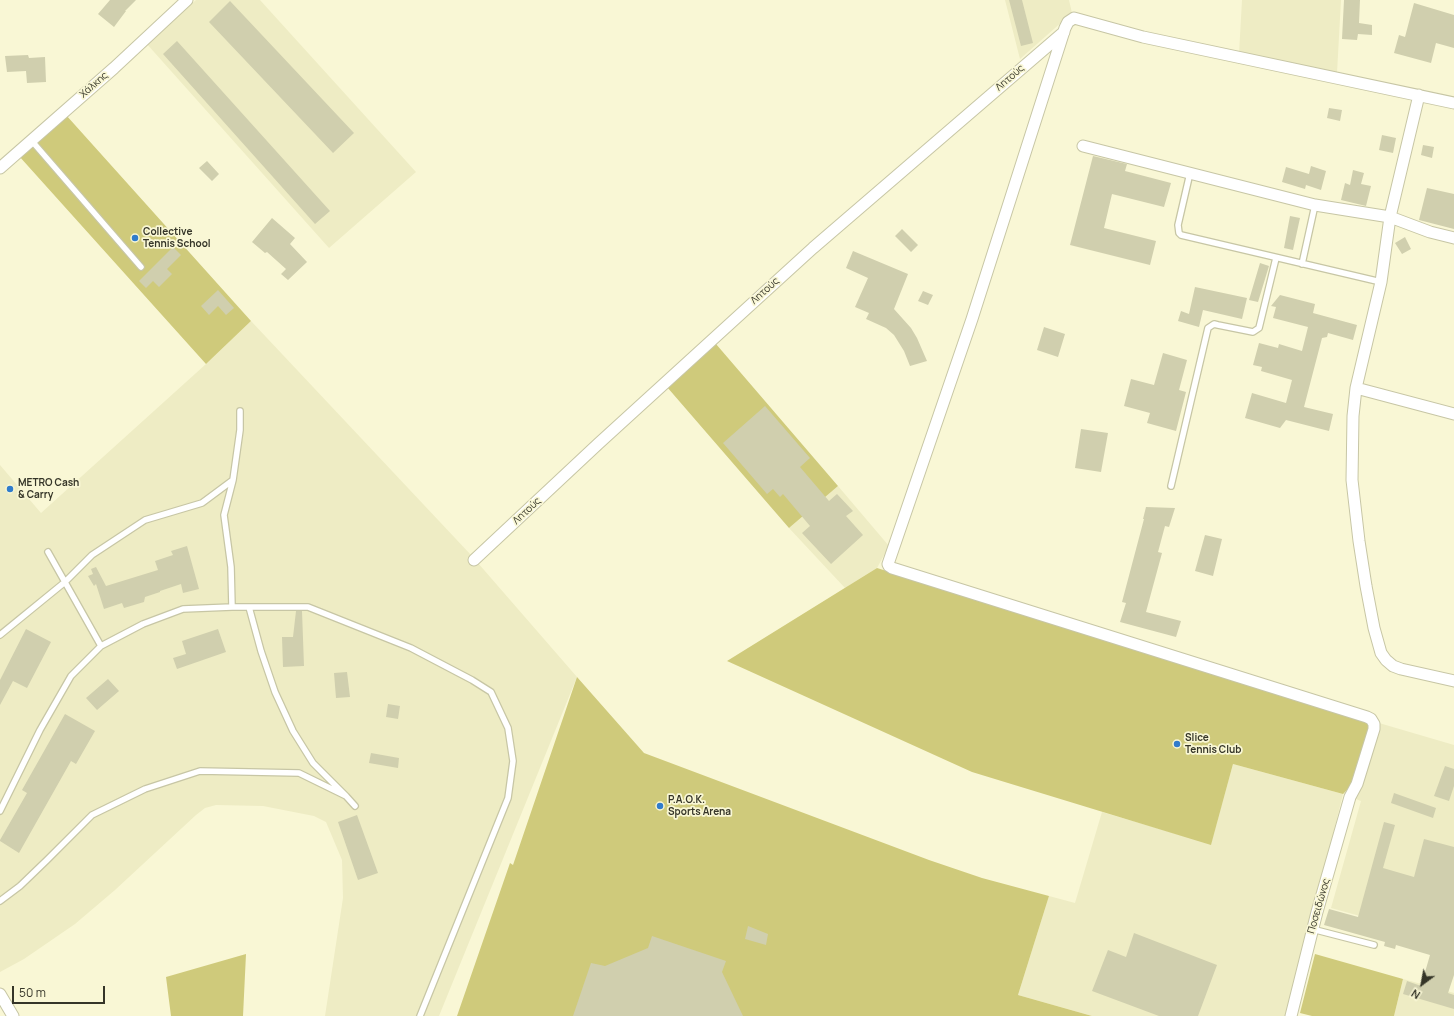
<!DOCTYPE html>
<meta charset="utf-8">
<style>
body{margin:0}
#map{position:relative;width:1454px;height:1016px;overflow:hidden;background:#f9f7d5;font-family:Manrope,sans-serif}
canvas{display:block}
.north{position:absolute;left:1402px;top:964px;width:40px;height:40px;-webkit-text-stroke:3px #f9f7d5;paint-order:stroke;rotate:212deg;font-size:11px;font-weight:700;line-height:16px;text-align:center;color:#353528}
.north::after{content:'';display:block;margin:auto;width:14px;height:18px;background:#353528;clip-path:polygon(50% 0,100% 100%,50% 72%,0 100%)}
.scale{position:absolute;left:12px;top:986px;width:93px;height:18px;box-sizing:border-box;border:2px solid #353528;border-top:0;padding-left:5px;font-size:12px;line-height:14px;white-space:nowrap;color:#353528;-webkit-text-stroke:3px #f9f7d5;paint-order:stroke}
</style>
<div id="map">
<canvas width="1454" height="1016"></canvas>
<div class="north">N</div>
<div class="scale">50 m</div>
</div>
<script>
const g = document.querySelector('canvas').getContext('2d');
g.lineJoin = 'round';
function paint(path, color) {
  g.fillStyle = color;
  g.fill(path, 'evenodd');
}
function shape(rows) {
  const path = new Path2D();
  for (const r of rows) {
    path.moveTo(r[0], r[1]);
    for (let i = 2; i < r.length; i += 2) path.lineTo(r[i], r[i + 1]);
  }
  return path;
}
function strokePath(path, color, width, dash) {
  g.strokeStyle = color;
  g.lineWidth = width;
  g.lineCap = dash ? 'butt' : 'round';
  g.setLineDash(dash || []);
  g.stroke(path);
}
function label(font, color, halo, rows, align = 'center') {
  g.font = font + ' Manrope,sans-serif';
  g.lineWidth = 3.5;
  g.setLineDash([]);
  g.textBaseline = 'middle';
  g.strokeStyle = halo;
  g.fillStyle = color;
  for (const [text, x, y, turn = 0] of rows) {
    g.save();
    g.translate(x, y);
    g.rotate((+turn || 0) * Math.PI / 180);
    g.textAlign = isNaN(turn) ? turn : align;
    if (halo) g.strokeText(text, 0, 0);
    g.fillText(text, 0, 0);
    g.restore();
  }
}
const built = shape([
 [196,0,260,0,416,172,329,248,146,43],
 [1005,0,1069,0,1072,13,1020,59],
 [1242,0,1341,0,1337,73,1239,54],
 [251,321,471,555,577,677,439,1016,325,1016,343,898,342,860,326,822,314,816,263,806,216,805,205,808,196,815,115,890,75,924,24,959,0,972,0,465,41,513,206,364],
 [838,486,889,546,877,568,845,588,789,528],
 [1379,723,1454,745,1454,942,1331,908,1361,801,1343,794,1288,1016,1092,1016,1018,995,1049,896,1075,903,1102,812,1211,844,1233,764,1343,794],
 [1403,979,1454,993,1454,1016,1394,1016]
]);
const green = shape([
 [66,115,251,321,206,364,19,156],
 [716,344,838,486,789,528,667,387],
 [877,568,1020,613,1379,723,1356,780,1343,794,1233,764,1211,845,972,772,727,661],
 [577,677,644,753,929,860,982,878,1049,896,1018,995,1092,1016,457,1016,510,863,513,865],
 [246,954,243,1016,171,1016,166,977],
 [1315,954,1403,979,1394,1016,1312,1016,1300,1013]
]);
const building = shape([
 [110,0,136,0,125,11,126,11,114,27,98,14],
 [1009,0,1022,0,1033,43,1021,46],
 [1344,0,1360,0,1359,23,1372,25,1372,35,1358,34,1357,40,1342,39],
 [230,1,354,133,333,153,209,22],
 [1414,3,1454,15,1454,48,1436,43,1431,63,1394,53,1399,35,1405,37],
 [177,41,330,211,315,224,163,54],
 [28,55,29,58,45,57,46,82,27,83,26,71,7,72,5,56],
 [1329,108,1342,110,1340,121,1327,118],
 [1382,135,1396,138,1393,153,1379,150],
 [1423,145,1434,147,1432,158,1421,155],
 [1093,156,1127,164,1125,171,1171,183,1164,207,1112,194,1104,228,1156,241,1150,265,1070,245],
 [207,161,219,174,212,181,199,168],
 [1311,166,1326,171,1321,190,1306,185,1305,189,1282,182,1286,167,1309,174],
 [1353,170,1364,173,1361,184,1371,186,1366,206,1341,200,1345,183,1350,185],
 [1427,188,1454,194,1454,229,1419,220],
 [1290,216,1300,218,1293,250,1284,248],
 [272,218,295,238,290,244,307,262,288,280,281,274,286,269,267,252,265,253,252,242],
 [902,229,918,245,911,252,895,236],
 [1405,237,1411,249,1402,254,1395,243],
 [173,247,181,255,167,269,172,274,159,287,153,281,146,288,139,281],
 [853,251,908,274,894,309,911,328,917,338,927,361,910,366,904,351,894,335,886,328,866,319,869,313,855,307,868,278,846,268],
 [1260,263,1269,266,1258,302,1249,300],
 [1195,287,1247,298,1242,319,1203,310,1199,327,1178,321,1181,311,1189,314],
 [218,290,234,308,226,315,218,306,209,315,201,306],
 [923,291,933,295,928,305,918,301],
 [1280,295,1315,304,1313,313,1357,325,1353,340,1328,333,1327,337,1322,338,1304,407,1333,414,1329,431,1286,420,1280,428,1245,418,1252,393,1286,403,1292,380,1261,371,1262,367,1253,365,1259,343,1278,348,1279,344,1302,351,1308,327,1273,318,1276,307,1271,306],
 [1044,327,1065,334,1058,357,1037,350],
 [1163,353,1187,360,1179,390,1186,392,1176,431,1147,423,1150,413,1124,406,1131,379,1154,385],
 [765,406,810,458,800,467,829,501,837,494,853,511,846,516,863,535,831,564,802,533,810,526,783,494,780,497,773,489,767,494,723,443],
 [1081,429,1108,433,1101,472,1075,468],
 [1146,507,1175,508,1169,527,1165,526,1158,552,1162,553,1146,612,1181,621,1176,637,1120,622,1126,603,1122,602,1144,519,1143,519],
 [1205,535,1222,539,1213,576,1195,571],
 [187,546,199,589,183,593,181,584,160,591,160,592,145,597,144,602,124,608,122,603,104,609,96,584,94,586,88,576,93,574,91,569,96,567,106,586,158,570,155,561,173,555,171,551],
 [296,611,302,611,304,666,283,667,282,637,293,637],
 [26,629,51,642,27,688,13,681,0,705,0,680],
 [218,629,226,652,177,669,173,658,186,654,182,641],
 [347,672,350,697,336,698,334,673],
 [108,679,119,691,97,710,86,698],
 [388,704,400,706,398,719,386,717],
 [65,714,95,731,76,764,71,761,19,853,0,841,0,840,27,793,22,790],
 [371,753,399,758,398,768,369,763],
 [1445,766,1454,769,1454,786,1449,801,1434,796],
 [1394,793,1436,808,1433,818,1391,803],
 [357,815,378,873,358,880,338,822],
 [1384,822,1395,825,1383,868,1414,877,1424,839,1454,847,1454,975,1448,993,1454,995,1454,1009,1403,994,1407,981,1421,986,1430,955,1396,945,1395,949,1384,946,1385,942,1324,925,1329,909,1358,917],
 [748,926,768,934,766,945,745,939],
 [1134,933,1217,965,1198,1016,1159,1016,1092,991,1108,950,1126,957],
 [652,936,726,961,722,972,743,1016,573,1016,591,963,605,966,648,948]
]);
const lane = shape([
 [31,140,141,267],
 [1190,173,1178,225,1179,233,1181,235,1381,282],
 [1302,264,1315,205],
 [233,480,240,430,240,411],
 [1171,486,1208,328,1214,324,1218,325,1253,332,1259,328,1276,258],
 [48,552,101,646],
 [249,607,261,651,275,692,293,731,313,763,346,796,355,806],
 [0,635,65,582,92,555,145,520,202,503,233,480,224,515,231,567,232,607],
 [0,811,40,730,71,676,101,646,143,624,183,609,232,607,308,607,411,648,472,680,491,692,508,728,513,761,508,798,420,1016],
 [0,901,20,886,47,860,92,815,145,789,200,771,299,773,346,796],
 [1312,929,1374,945]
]);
const street = shape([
 [1419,95,1390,217,1381,282,1356,388,1454,414],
 [1083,146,1315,205,1390,217,1430,232,1454,238],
 [0,168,114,68,187,0],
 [1356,388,1353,416,1352,480,1359,541,1366,586,1374,628,1381,653,1386,660,1393,666,1401,669,1454,681],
 [474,560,598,444,813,248,1064,32],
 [0,994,13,1016],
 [1291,1016,1317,912,1350,797,1357,784,1374,729,1374,724,1371,719,1367,717,892,568,889,566,888,564,972,319,1065,28,1068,22,1074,18,1143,37,1454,103]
]);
const markers = [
 [135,238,4,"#307ccc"],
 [10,489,4,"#307ccc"],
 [1177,744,4,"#307ccc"],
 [660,806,4,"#307ccc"]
];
const streetNames = [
 ["Λητούς",1010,78,-41],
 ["Χάλκης",94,85,-41],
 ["Λητούς",765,291,-42],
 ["Λητούς",527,511,-43],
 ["Ποσειδώνος",1319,906,-74]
];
const poiNames = [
 ["Collective",143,232],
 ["Tennis School",143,244],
 ["METRO Cash",18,483],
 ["& Carry",18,495],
 ["Slice",1185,738],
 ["Tennis Club",1185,750],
 ["P.A.O.K.",668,800],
 ["Sports Arena",668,812]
];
paint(built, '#eeecc4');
paint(green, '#cfca7b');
paint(building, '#d0cfae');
strokePath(lane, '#c7c6a5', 8);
strokePath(street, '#c7c6a5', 13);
strokePath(lane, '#fff', 5.5);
strokePath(street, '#fff', 11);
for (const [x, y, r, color] of markers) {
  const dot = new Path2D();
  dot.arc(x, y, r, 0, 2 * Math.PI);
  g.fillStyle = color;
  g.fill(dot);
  strokePath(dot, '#f9f7d5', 1.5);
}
label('10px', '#353528', '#f9f7d5', streetNames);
label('bold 10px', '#353528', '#f9f7d5', poiNames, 'left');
</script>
